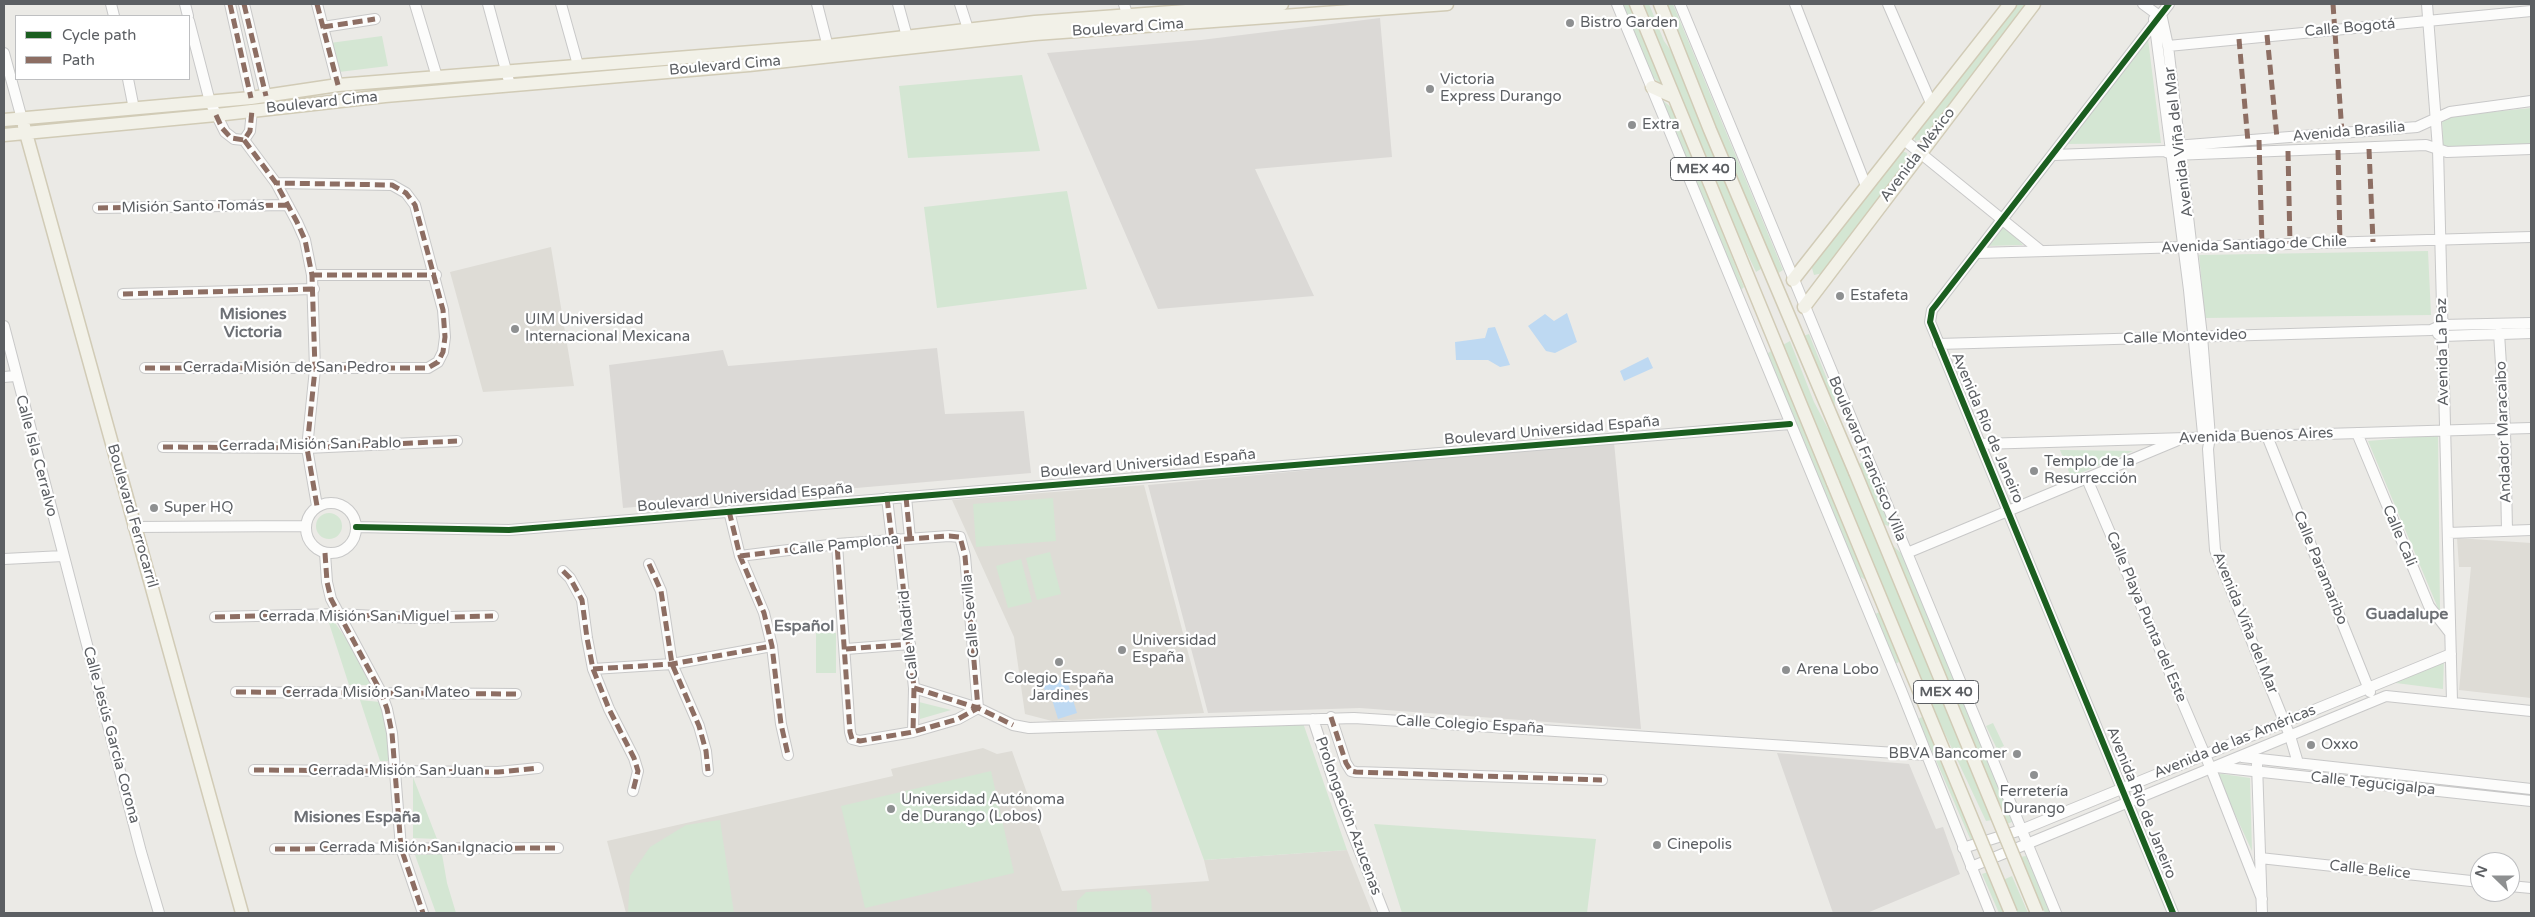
<!DOCTYPE html>
<meta charset="utf-8">
<style>
body{margin:0}
#map{position:relative;width:2535px;height:917px;overflow:hidden;background:#ebeae6;font-family:"Varela Round",sans-serif}
canvas{display:block}
.frame{position:absolute;inset:0;border:5px solid #5c5f63;pointer-events:none}
.legend{position:absolute;left:15px;top:15px;width:175px;height:65px;box-sizing:border-box;background:#fff;border:1px solid #bebfc1;margin:0;padding:6px 9px;list-style:none;font-size:15px;color:#5c5f63}
.legend li{display:flex;align-items:center;gap:10px;height:25px}
.legend b{width:25px;border:1px solid #bebfc1}
.north{position:absolute;left:2470px;top:852px;width:50px;height:50px;box-sizing:border-box;background:#fff;border:1px solid #bebfc1;border-radius:50%;rotate:292deg;font-size:14px;font-weight:700;line-height:20px;text-align:center;color:#5c5f63}
.north::after{content:'';display:block;margin:auto;width:18px;height:22px;background:#8e9091;clip-path:polygon(50% 0,100% 100%,50% 72%,0 100%)}
</style>
<div id="map">
<canvas width="2535" height="917"></canvas>
<div class="frame"></div>
<ul class="legend">
<li><b style="height:6px;background:#1b5e20"></b>Cycle path</li>
<li><b style="height:6px;background:#8d6e63"></b>Path</li>
</ul>
<div class="north">N</div>
</div>
<script>
const g = document.querySelector('canvas').getContext('2d');
g.lineJoin = 'round';
function paint(path, color) {
  g.fillStyle = color;
  g.fill(path, 'evenodd');
}
function shape(rows) {
  const path = new Path2D();
  for (const r of rows) {
    if (r.length === 3) {
      path.moveTo(r[0] + r[2], r[1]);
      path.arc(r[0], r[1], r[2], 0, 2 * Math.PI);
      continue;
    }
    path.moveTo(r[0], r[1]);
    for (let i = 2; i < r.length; i += 2) path.lineTo(r[i], r[i + 1]);
  }
  return path;
}
function strokePath(path, color, width, dash) {
  g.strokeStyle = color;
  g.lineWidth = width;
  g.lineCap = dash ? 'butt' : 'round';
  g.setLineDash(dash || []);
  g.stroke(path);
}
function label(font, color, halo, rows, align = 'center') {
  g.font = font + ' "Varela Round",sans-serif';
  g.lineWidth = 4.5;
  g.setLineDash([]);
  g.textBaseline = 'middle';
  g.strokeStyle = halo;
  g.fillStyle = color;
  for (const [text, x, y, turn = 0] of rows) {
    g.save();
    g.translate(x, y);
    g.rotate((+turn || 0) * Math.PI / 180);
    g.textAlign = isNaN(turn) ? turn : align;
    if (halo) g.strokeText(text, 0, 0);
    g.fillText(text, 0, 0);
    g.restore();
  }
}
const industrial = shape([
 [1380,18,1392,157,1255,169,1314,296,1158,309,1047,53,1201,40],
 [937,348,945,414,1024,411,1031,473,623,508,609,365,723,350,728,366],
 [1614,442,1641,729,1360,708,1208,713,1148,485],
 [1777,753,1909,764,1936,829,1943,827,1960,874,1867,913,1833,913]
]);
const education = shape([
 [551,247,574,386,483,392,450,272],
 [1144,485,1204,713,1052,721,1025,714,1014,637,952,500],
 [2457,538,2531,543,2531,698,2459,690,2471,567,2459,567],
 [983,748,997,754,1012,751,1062,891,1209,881,1204,860,1347,850,1372,913,626,913,607,841,893,776,891,769]
]);
const green = shape([
 [1626,4,1629,4,1664,88,1653,77,1622,6],
 [1643,4,1649,4,1664,41,1674,55,1764,267,1756,272,1722,201],
 [1665,4,1673,4,1783,270,1777,274],
 [2016,4,2031,4,1923,139,1915,141,1914,133],
 [382,36,388,66,339,72,330,43],
 [2148,39,2161,143,2065,144],
 [1022,75,1040,151,908,158,899,86],
 [1659,97,1673,109,1744,287,1740,291],
 [2531,108,2531,144,2443,147,2442,117],
 [1902,151,1907,153,1907,160,1823,273,1814,275,1811,265],
 [1067,191,1087,289,937,308,924,207],
 [2002,223,2023,245,1984,246],
 [2428,251,2431,315,2205,318,2199,255],
 [1809,334,1835,399,1834,413,1803,336],
 [1790,341,1814,402,1833,438,1874,531,1992,820,1986,821,1922,685,1781,346],
 [1771,351,1869,582,1859,576,1764,356],
 [2438,435,2440,613,2368,441],
 [2060,450,2133,451,2071,477],
 [1863,462,1891,527,1883,524,1859,464],
 [1053,498,1056,541,976,547,973,504],
 [329,526,13],
 [1890,543,1902,554,2014,821,2007,824],
 [1050,552,1061,594,1037,600,1026,558],
 [1021,559,1032,602,1008,608,996,566],
 [1880,612,1901,661,1895,664,1875,614],
 [328,620,333,620,356,653,372,685,349,685],
 [816,633,836,633,836,673,816,673],
 [2444,658,2443,689,2388,682],
 [360,700,380,702,387,729,389,761,380,761],
 [919,702,951,710,920,719],
 [1924,716,1977,841,1972,843,1918,719],
 [1303,723,1347,850,1204,860,1156,730],
 [1993,723,2004,746,1997,749,1986,726],
 [991,771,1014,873,865,908,841,806],
 [2216,773,2250,778,2252,851],
 [413,777,437,839,413,838],
 [720,820,734,913,628,913,630,876,650,847,686,825],
 [1374,824,1596,839,1587,913,1402,913],
 [442,854,447,883,456,913,436,913,415,855],
 [2026,856,2051,913,2045,913,2020,857],
 [1988,872,2005,913,1999,913,1982,874],
 [2012,876,2028,913,2017,913,2003,880],
 [1145,889,1151,895,1152,913,1077,913,1077,901,1086,892]
]);
const water = shape([
 [1567,313,1577,342,1555,353,1546,351,1528,326,1545,314,1554,321],
 [1495,327,1510,365,1500,367,1488,360,1456,360,1455,342,1485,338,1488,328],
 [1648,357,1653,368,1624,381,1620,371],
 [1066,677,1077,713,1058,719,1049,690,1045,691,1043,685]
]);
const minor = shape([
 [111,4,114,16],
 [185,4,188,16],
 [230,4,251,98],
 [244,4,266,96],
 [317,4,338,85],
 [415,4,437,77],
 [488,4,510,85],
 [561,4,578,65],
 [817,4,829,51],
 [898,4,909,44],
 [960,4,968,29],
 [1124,4,1129,21],
 [1617,4,1901,690,1990,913],
 [1680,4,2056,913],
 [1795,4,1866,186],
 [1888,4,1931,103],
 [2143,4,2162,18,2168,46,2202,336,2210,437,2208,449,2215,550,2290,736,2298,763],
 [2169,4,1936,305,1932,310,1930,322,2173,913],
 [2427,4,2438,149,2452,701],
 [2154,19,2189,290,2203,434],
 [189,21,210,102,225,132,234,139,244,140,250,131,252,110],
 [323,27,375,19],
 [2168,46,2531,11],
 [4,53,22,119],
 [128,79,134,109],
 [1903,139,2041,251],
 [244,140,276,183,297,222,305,240,312,275,315,369,307,448,317,506],
 [2175,146,2417,127,2450,112,2531,101],
 [2054,155,2164,151,2173,155,2426,145,2447,152,2531,149],
 [98,208,288,205],
 [1977,253,2531,237],
 [312,275,436,275],
 [123,294,314,289],
 [4,326,141,852,159,913],
 [2499,333,2505,429,2507,531],
 [2438,334,2443,336,2531,333],
 [1938,344,2431,330,2442,325,2531,323],
 [145,368,428,368,438,362,443,352,445,337,443,310,415,205,406,193,392,185,276,183],
 [4,377,15,376],
 [2357,433,2429,606,2450,633],
 [2267,436,2370,692],
 [1980,444,2531,428],
 [163,447,307,448,457,441],
 [2087,479,2211,769,2262,899],
 [906,497,910,538],
 [887,498,892,540],
 [331,528,25],
 [729,511,740,556,764,613,772,646,781,724,788,755],
 [133,527,305,526],
 [356,527,509,530,1790,424],
 [2448,533,2531,530],
 [898,539,914,688,913,732],
 [325,553,327,582,331,599,381,692,387,709,392,733,401,848,423,913],
 [1907,553,2176,441],
 [740,556,837,544,949,536,960,537,965,556,978,708,958,719,913,732,860,741,852,739,850,732,837,544],
 [4,559,63,556],
 [649,564,661,591,672,664,699,726,706,751,708,771],
 [563,571,570,578,582,600,587,638,593,669,609,709,634,758,638,771,633,791],
 [215,617,339,614,411,618,493,616],
 [846,649,910,644],
 [593,669,672,664,772,646],
 [914,688,978,708,1013,725,1029,728,1354,718,1927,755],
 [236,692,516,694],
 [1331,717,1346,763,1351,771,1356,772,1602,780],
 [1313,719,1341,804,1384,913],
 [2242,757,2531,789],
 [2257,764,2262,913],
 [2216,767,2531,801],
 [254,770,498,772,538,768],
 [1963,848,2021,830,2451,654],
 [275,849,558,848],
 [2260,858,2480,882],
 [1971,867,2386,696,2531,711],
 [2510,886,2531,888]
]);
const major = shape([
 [1636,4,1833,483],
 [1660,4,1710,130,1855,472],
 [1652,87,1674,97],
 [4,120,251,98,338,85,827,46,1035,22,1282,4],
 [24,126,242,913],
 [4,135,216,115,385,96,749,65,1035,34,1447,4],
 [1793,280,2010,4],
 [1804,307,2034,4]
]);
const majorBridge = shape([
 [1855,472,2037,913],
 [1833,483,2011,913]
]);
const quiet = shape([
 [230,4,251,98],
 [244,4,266,96],
 [317,4,338,85],
 [2333,4,2342,133],
 [323,27,375,19],
 [2267,35,2277,138],
 [2239,39,2248,142],
 [216,115,222,128,231,138,244,140,250,131,252,110],
 [244,140,276,183,297,222,305,240,312,275,315,369,307,448,317,506],
 [2259,140,2262,245],
 [2369,149,2373,242],
 [2338,150,2340,243],
 [2288,151,2290,244],
 [98,208,288,205],
 [312,275,436,275],
 [123,294,314,289],
 [145,368,428,368,438,362,443,352,445,337,443,310,415,205,406,193,392,185,276,183],
 [163,447,307,448,457,441],
 [906,497,910,538],
 [887,498,892,540],
 [729,511,740,556,764,613,772,646,781,724,788,755],
 [898,539,914,688,913,732],
 [325,553,327,582,331,599,381,692,387,709,392,733,401,848,423,913],
 [740,556,837,544,949,536,960,537,965,556,978,708,958,719,913,732,860,741,852,739,850,732,837,544],
 [649,564,661,591,672,664,699,726,706,751,708,771],
 [563,571,570,578,582,600,587,638,593,669,609,709,634,758,638,771,633,791],
 [215,617,339,614,411,618,493,616],
 [846,649,910,644],
 [593,669,672,664,772,646],
 [914,688,978,708,1013,725],
 [236,692,516,694],
 [1331,717,1346,763,1351,771,1356,772,1602,780],
 [254,770,498,772,538,768],
 [275,849,558,848]
]);
const cycleway = shape([
 [2169,4,1936,305,1932,310,1930,322,2173,913],
 [356,527,509,530,1790,424]
]);
const markers = [
 [1570,23,5,"#8e9091"],
 [1430,89,5,"#8e9091"],
 [1632,125,5,"#8e9091"],
 [1840,296,5,"#8e9091"],
 [515,329,5,"#8e9091"],
 [2034,471,5,"#8e9091"],
 [154,508,5,"#8e9091"],
 [1122,650,5,"#8e9091"],
 [1059,662,5,"#8e9091"],
 [1786,670,5,"#8e9091"],
 [2311,745,5,"#8e9091"],
 [2017,754,5,"#8e9091"],
 [2034,775,5,"#8e9091"],
 [891,809,5,"#8e9091"],
 [1657,845,5,"#8e9091"]
];
const shields = [
 [1703,169,65],
 [1946,692,65]
];
const shieldNames = [
 ["MEX 40",1703,169],
 ["MEX 40",1946,692]
];
const poiNames = [
 ["Bistro Garden",1580,23],
 ["Victoria",1440,80],
 ["Express Durango",1440,97],
 ["Extra",1642,125],
 ["Estafeta",1850,296],
 ["UIM Universidad",525,320],
 ["Internacional Mexicana",525,337],
 ["Templo de la",2044,462],
 ["Resurrección",2044,479],
 ["Super HQ",164,508],
 ["Universidad",1132,641],
 ["España",1132,658],
 ["Arena Lobo",1796,670],
 ["Colegio España",1059,679,"center"],
 ["Jardines",1059,696,"center"],
 ["Oxxo",2321,745],
 ["BBVA Bancomer",2007,754,"right"],
 ["Ferretería",2034,792,"center"],
 ["Durango",2034,809,"center"],
 ["Universidad Autónoma",901,800],
 ["de Durango (Lobos)",901,817],
 ["Cinepolis",1667,845]
];
const streetNames = [
 ["Boulevard Cima",1128,28,-4],
 ["Calle Bogotá",2350,28,-5],
 ["Boulevard Cima",725,66,-5],
 ["Boulevard Cima",322,103,-6],
 ["Avenida Brasilia",2349,132,-5],
 ["Avenida Viña del Mar",2179,142,-97],
 ["Avenida México",1918,155,-53],
 ["Misión Santo Tomás",193,207,-1],
 ["Avenida Santiago de Chile",2254,245,-2],
 ["Calle Montevideo",2185,337,-2],
 ["Avenida La Paz",2443,352,-91],
 ["Cerrada Misión de San Pedro",286,368],
 ["Avenida Río de Janeiro",1987,428,67],
 ["Boulevard Universidad España",1552,431,-5],
 ["Andador Maracaibo",2504,432,-92],
 ["Avenida Buenos Aires",2256,436,-2],
 ["Cerrada Misión San Pablo",310,445,-1],
 ["Calle Isla Cerralvo",36,456,75],
 ["Boulevard Francisco Villa",1867,459,67],
 ["Boulevard Universidad España",1148,464,-5],
 ["Boulevard Universidad España",745,498,-5],
 ["Boulevard Ferrocarril",132,516,74],
 ["Calle Cali",2399,536,67],
 ["Calle Pamplona",844,545,-6],
 ["Calle Paramaribo",2320,568,68],
 ["Calle Sevilla",971,616,-95],
 ["Cerrada Misión San Miguel",354,617],
 ["Calle Playa Punta del Este",2146,617,67],
 ["Avenida Viña del Mar",2245,623,68],
 ["Calle Madrid",909,635,-96],
 ["Cerrada Misión San Mateo",376,693],
 ["Calle Colegio España",1470,725,3],
 ["Calle Jesús García Corona",111,735,75],
 ["Avenida de las Américas",2235,742,-22],
 ["Cerrada Misión San Juan",396,771],
 ["Calle Tegucigalpa",2373,784,6],
 ["Avenida Río de Janeiro",2141,803,68],
 ["Prolongación Azucenas",1348,816,70],
 ["Cerrada Misión San Ignacio",416,848],
 ["Calle Belice",2370,870,6]
];
const neighbourhoodNames = [
 ["Misiones",253,315],
 ["Victoria",253,333],
 ["Guadalupe",2407,615],
 ["Español",804,627],
 ["Misiones España",357,818]
];
paint(industrial, '#dbd9d6');
paint(education, '#dedcd6');
paint(green, '#d4e6d3');
paint(water, '#bed9f2');
strokePath(minor, '#c8c8c8', 12);
strokePath(major, '#d1cbb6', 15);
strokePath(minor, '#fcfcfb', 10);
strokePath(major, '#f2f1e8', 12);
strokePath(majorBridge, '#d1cbb6', 15, []);
strokePath(majorBridge, '#f2f1e8', 12);
strokePath(quiet, '#8d6e63', 5, [10, 5]);
strokePath(cycleway, '#1b5e20', 6);
for (const [x, y, r, color] of markers) {
  const dot = new Path2D();
  dot.arc(x, y, r, 0, 2 * Math.PI);
  g.fillStyle = color;
  g.fill(dot);
  strokePath(dot, '#fff', 2);
}
for (const [x, y, w] of shields) {
  const box = new Path2D();
  box.roundRect(x - w / 2, y - 11.5, w, 23, 4);
  g.fillStyle = '#fff';
  g.fill(box);
  strokePath(box, '#5c5f63', 1);
}
label('bold 14px', '#5c5f63', null, shieldNames);
label('15px', '#5c5f63', '#fff', poiNames, 'left');
label('15px', '#5c5f63', '#fff', streetNames);
label('bold 16px', '#6d7075', '#fff', neighbourhoodNames);
</script>
